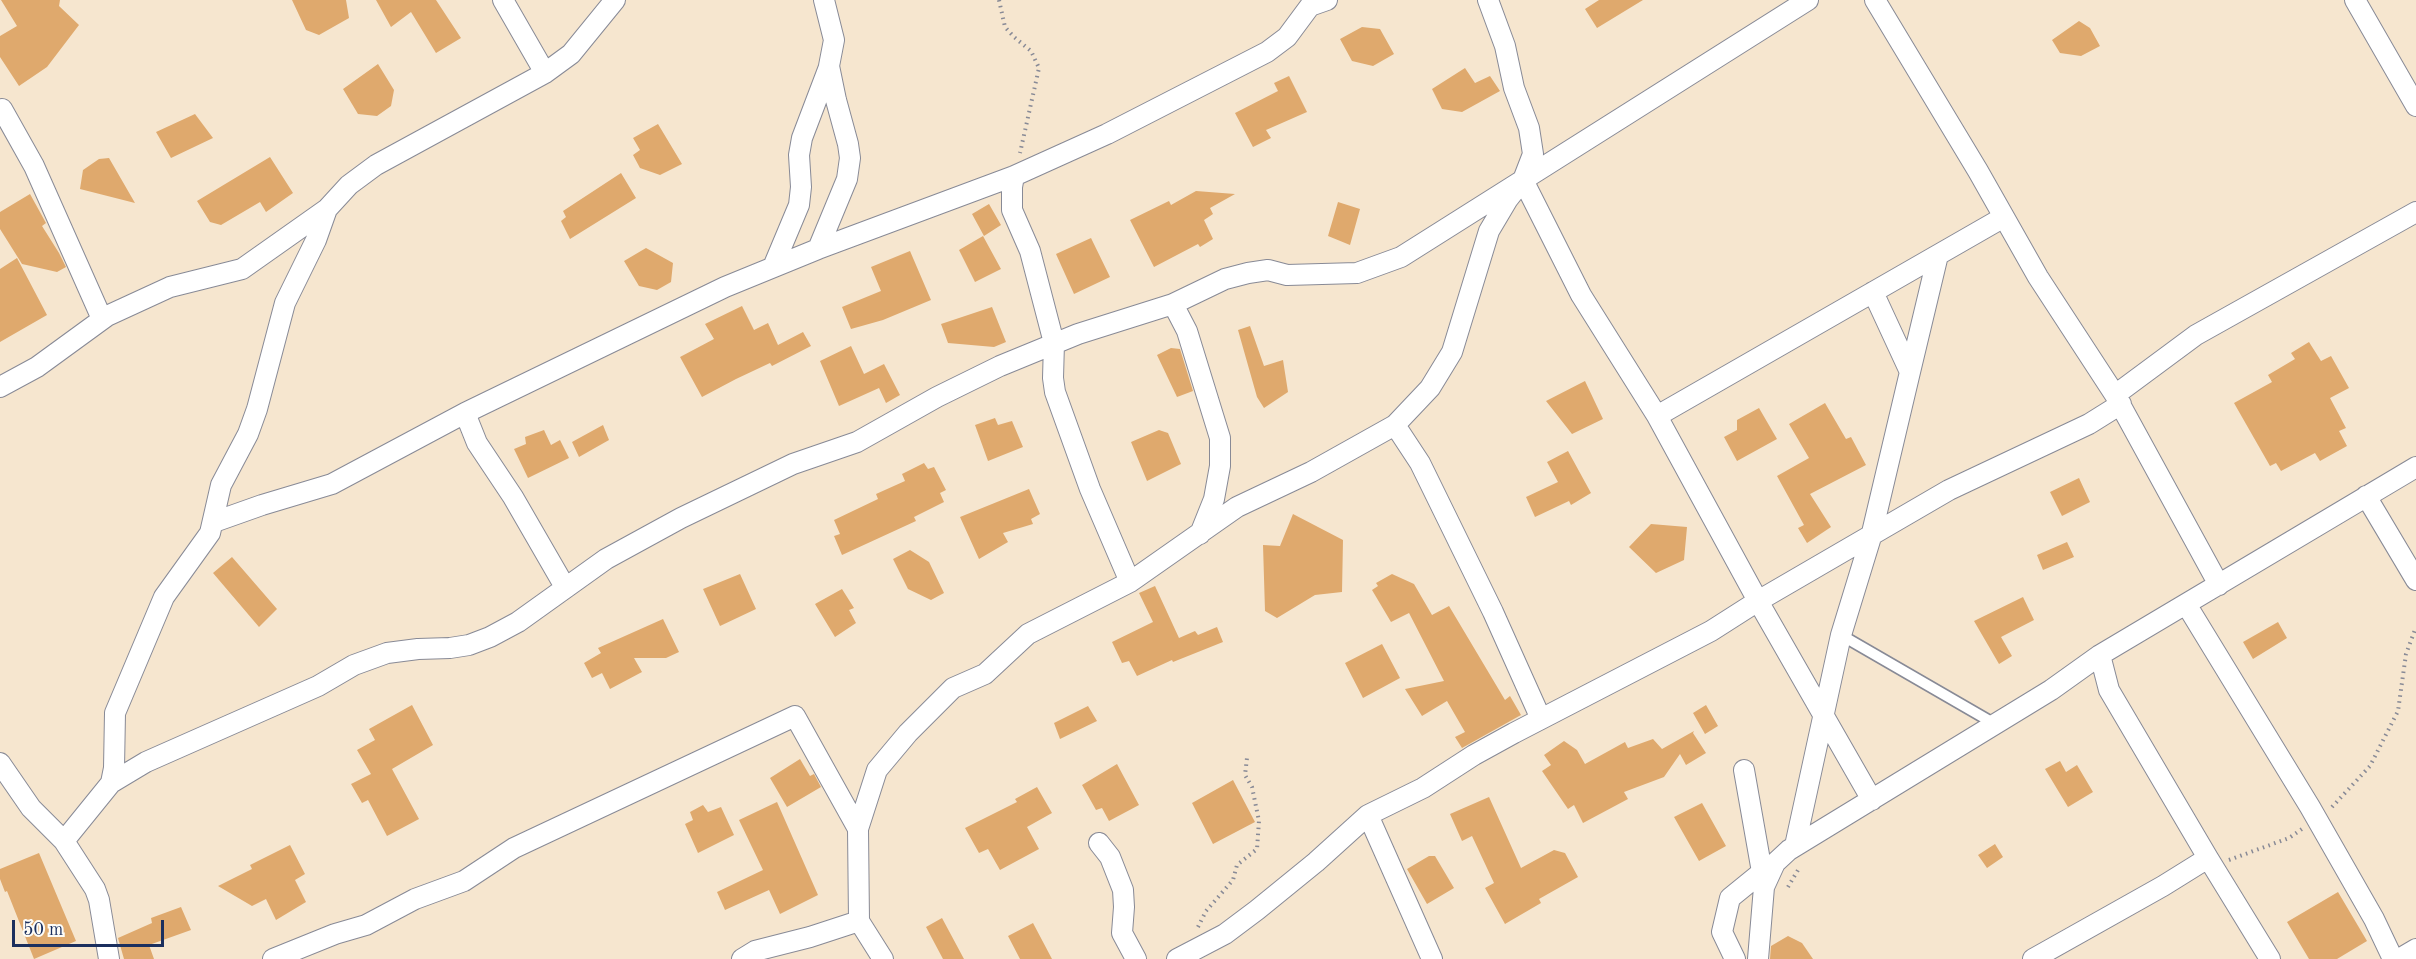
<!DOCTYPE html>
<style>
body{margin:0}
#map{position:relative;width:2416px;height:959px;overflow:hidden;background:#f6e6cf;font-family:"Old Standard TT",serif}
canvas{display:block}
.scale{position:absolute;left:12px;top:920px;width:152px;height:27px;box-sizing:border-box;border:3px solid #1b2f5e;border-top:0;padding-left:8px;font-size:18px;line-height:21px;white-space:nowrap;color:#1b2f5e;-webkit-text-stroke:4px #fdfcf7;paint-order:stroke}
</style>
<div id="map">
<canvas width="2416" height="959"></canvas>
<div class="scale">50 m</div>
</div>
<script>
const g = document.querySelector('canvas').getContext('2d');
g.lineJoin = 'round';
function paint(path, color) {
  g.fillStyle = color;
  g.fill(path, 'evenodd');
}
function shape(rows) {
  const path = new Path2D();
  for (const r of rows) {
    path.moveTo(r[0], r[1]);
    for (let i = 2; i < r.length; i += 2) path.lineTo(r[i], r[i + 1]);
  }
  return path;
}
function strokePath(path, color, width, dash) {
  g.strokeStyle = color;
  g.lineWidth = width;
  g.lineCap = dash ? 'butt' : 'round';
  g.setLineDash(dash || []);
  g.stroke(path);
}
const building = shape([
 [1,0,60,0,59,6,79,25,47,67,19,86,0,57,0,36,17,26],
 [292,0,346,0,349,18,319,35,306,30],
 [376,0,436,0,461,38,436,53,411,12,391,27],
 [1599,0,1643,0,1597,28,1585,9],
 [2079,21,2090,28,2100,46,2081,56,2060,53,2052,40],
 [1362,27,1380,29,1394,54,1373,66,1352,61,1340,39],
 [378,64,394,90,391,106,377,116,358,114,343,89],
 [1465,68,1475,83,1490,76,1500,91,1462,112,1442,109,1432,89],
 [1289,76,1307,112,1266,130,1271,138,1253,147,1235,113,1278,91,1274,83],
 [195,114,213,138,171,158,156,132],
 [658,124,682,164,660,175,640,168,633,155,640,150,633,138],
 [270,157,293,193,266,212,260,202,221,225,210,222,197,201],
 [109,158,135,203,80,189,83,170,99,159],
 [621,173,636,198,570,239,561,221,566,217,563,211],
 [1196,191,1235,194,1210,208,1213,214,1204,220,1213,239,1200,247,1198,244,1154,267,1130,220,1169,201,1171,205],
 [30,194,46,223,42,226,59,253,66,267,57,272,22,264,0,229,0,212],
 [1338,202,1360,209,1350,245,1328,236],
 [989,204,1001,225,984,236,972,214],
 [983,236,1001,269,975,282,959,250],
 [1091,238,1110,277,1074,294,1056,254],
 [646,248,673,263,671,282,657,290,639,286,624,261],
 [910,251,931,300,883,320,851,329,842,307,881,291,871,267],
 [17,258,47,315,0,342,0,269],
 [742,306,754,330,768,323,778,345,803,332,811,346,772,366,770,363,736,379,702,397,680,357,714,339,705,324],
 [992,307,1006,342,994,347,948,343,941,324],
 [1250,326,1264,366,1283,360,1288,392,1264,408,1257,397,1238,330],
 [2309,342,2321,361,2331,356,2349,388,2330,398,2346,428,2339,431,2347,446,2320,461,2315,453,2281,471,2276,463,2270,466,2234,403,2272,382,2268,375,2295,359,2291,353],
 [851,346,864,374,884,364,900,395,886,403,879,388,839,406,820,361],
 [1171,348,1180,349,1193,391,1177,397,1157,355],
 [1585,381,1603,419,1572,434,1546,401],
 [1825,403,1846,439,1851,437,1866,465,1810,494,1831,527,1807,543,1798,528,1804,525,1777,476,1809,458,1789,424],
 [1759,408,1777,439,1737,461,1724,437,1737,430,1737,420],
 [995,418,998,425,1012,421,1023,447,988,461,975,425],
 [603,425,609,440,579,457,572,442],
 [544,430,551,445,560,440,569,458,528,478,514,449,526,444,525,437],
 [1159,430,1168,433,1181,464,1147,481,1131,442],
 [1568,451,1591,493,1571,505,1569,501,1535,517,1526,497,1558,482,1547,462],
 [924,463,928,469,934,467,946,490,940,493,944,502,914,517,916,521,842,555,834,536,840,534,834,520,878,499,876,494,905,481,902,474],
 [2079,478,2090,502,2062,516,2050,492],
 [1029,489,1040,514,1031,519,1033,524,1003,533,1008,542,979,559,960,517],
 [1293,514,1343,540,1342,592,1315,595,1277,618,1265,611,1263,545,1280,546],
 [1651,524,1687,527,1684,560,1656,573,1629,547],
 [2067,542,2074,557,2043,570,2037,555],
 [910,550,929,562,944,593,931,600,908,589,893,559],
 [232,557,277,609,259,627,213,573],
 [740,574,756,609,720,626,703,589],
 [1392,574,1414,584,1432,615,1449,606,1505,700,1510,696,1521,715,1462,748,1455,737,1465,732,1447,701,1422,716,1405,689,1444,681,1409,613,1391,622,1372,590,1378,586,1376,583],
 [1155,586,1179,638,1195,631,1198,635,1217,627,1223,642,1173,662,1172,660,1137,676,1129,661,1122,663,1112,642,1153,622,1139,593],
 [842,589,854,608,849,610,856,623,835,637,815,604],
 [2023,597,2034,620,2001,637,2012,656,1999,664,1974,621],
 [663,619,679,652,666,658,634,658,642,672,610,689,602,673,592,678,584,663,601,653,598,648],
 [2278,622,2287,638,2253,659,2243,642],
 [1382,644,1400,678,1363,698,1345,663],
 [412,705,433,745,392,769,419,819,387,836,368,800,362,803,351,784,371,774,357,750,375,740,369,729],
 [1706,705,1718,726,1705,734,1693,713],
 [1088,706,1097,721,1060,739,1054,723],
 [1694,731,1693,733,1706,753,1686,765,1680,754,1664,777,1624,792,1628,799,1583,823,1574,805,1568,809,1542,771,1551,765,1544,755,1564,741,1577,750,1585,764,1625,742,1628,748,1653,739,1662,749],
 [800,759,810,776,814,774,821,787,787,807,770,778],
 [2060,761,2066,772,2077,765,2093,792,2068,807,2045,769],
 [1117,764,1139,805,1109,821,1102,808,1096,810,1082,785],
 [1233,780,1255,822,1213,844,1192,803],
 [1037,787,1052,813,1027,827,1039,849,1000,870,988,849,979,853,965,828,1017,802,1015,799],
 [1489,797,1521,868,1554,850,1565,853,1578,877,1539,899,1541,903,1505,924,1485,888,1494,883,1472,836,1462,841,1450,814],
 [777,802,818,895,780,914,769,890,725,910,717,892,763,870,739,820],
 [1702,803,1726,846,1699,861,1674,817],
 [703,805,708,812,721,807,734,835,698,853,685,824,693,820,690,812],
 [1995,844,2003,857,1987,868,1978,855],
 [290,845,305,874,295,880,306,902,276,920,266,899,252,906,218,886,252,869,250,865],
 [39,853,76,941,34,959,7,891,5,892,0,879,0,869],
 [1429,856,1435,856,1454,888,1427,904,1407,869],
 [2338,892,2367,941,2337,959,2309,959,2287,922],
 [181,907,191,930,149,945,154,959,124,959,118,938,152,923,151,918],
 [942,918,964,959,943,959,926,927],
 [1033,923,1052,959,1020,959,1008,936],
 [1788,936,1802,943,1813,959,1770,959,1771,946]
]);
const path = shape([
 [999,0,1005,27,1014,37,1031,51,1039,68,1020,153],
 [2332,807,2370,766,2398,711,2406,654,2416,627],
 [2229,860,2289,838,2302,829],
 [1788,887,1798,870],
 [1198,927,1206,911,1233,880,1237,865,1257,849,1259,821,1252,787,1245,775,1247,758]
]);
const lane = shape([
 [1841,635,1995,724]
]);
const street = shape([
 [503,0,545,73],
 [1875,0,1978,171,2038,277,2115,395,2219,585],
 [2355,0,2416,106],
 [2,109,34,166,102,319],
 [1014,176,1012,187,1012,210,1030,251,1054,343,1053,378,1055,392,1090,489,1130,582],
 [1523,180,1581,295,1657,416,1758,601,1872,800],
 [818,249,847,179,850,158,848,144,836,100,829,66,834,40,824,0],
 [773,267,799,205,801,187,799,155,802,138,829,67],
 [1173,304,1187,331,1220,438,1220,466,1214,499,1200,534],
 [1910,372,1938,255],
 [0,387,37,367,107,316,170,287,242,269,327,209],
 [2115,395,2196,335,2416,212],
 [465,413,477,443,513,497,565,587],
 [1657,416,2004,217],
 [1395,425,1420,463,1493,612,1541,719],
 [2366,496,2416,580],
 [214,522,262,505,332,484,465,413,725,287,818,249,1014,176,1107,134,1267,52,1287,37,1310,6,1327,0],
 [2186,604,2310,807,2374,919,2393,959],
 [2100,655,2109,690,2208,858,2270,959],
 [0,763,31,808,64,841,95,889,99,900,109,959],
 [111,783,114,768,115,713,164,597,210,533,221,485,248,434,257,409,285,303,316,240,327,209,349,185,376,165,545,73,571,54,615,0],
 [1368,815,1432,959],
 [64,841,111,783,146,762,318,686,354,665,387,653,418,649,450,648,469,645,490,637,518,622,606,559,681,518,793,464,857,442,937,397,1000,366,1078,334,1173,304,1225,279,1248,273,1268,270,1287,275,1357,273,1401,257,1808,0],
 [1099,843,1110,857,1123,890,1124,907,1122,933,1136,959],
 [1795,846,1841,635,1871,537,1910,372,1873,292],
 [273,959,335,934,366,925,415,899,464,881,514,848,795,716,858,829],
 [742,959,755,951,810,937,859,921],
 [883,959,859,921,858,829,877,770,908,733,953,688,985,674,1028,634,1130,582,1237,507,1311,472,1395,425,1430,388,1452,352,1489,231,1508,199,1523,180,1533,154,1529,128,1514,88,1505,46,1488,0],
 [1177,959,1225,934,1257,910,1316,862,1368,815,1423,788,1474,755,1514,733,1711,631,1758,601,1949,490,2089,424,2121,404],
 [1735,959,1722,932,1730,898,1762,872,1744,770],
 [1758,959,1764,887,1775,863,1789,850,2051,690,2100,655,2416,467],
 [2033,959,2163,886,2208,858],
 [2399,959,2416,949]
]);
paint(building, '#dfa96d');
strokePath(lane, '#888a96', 13);
strokePath(street, '#888a96', 22);
strokePath(path, '#888a96', 4, [1.5, 4.5]);
strokePath(lane, '#fff', 10);
strokePath(street, '#fff', 20);
</script>
